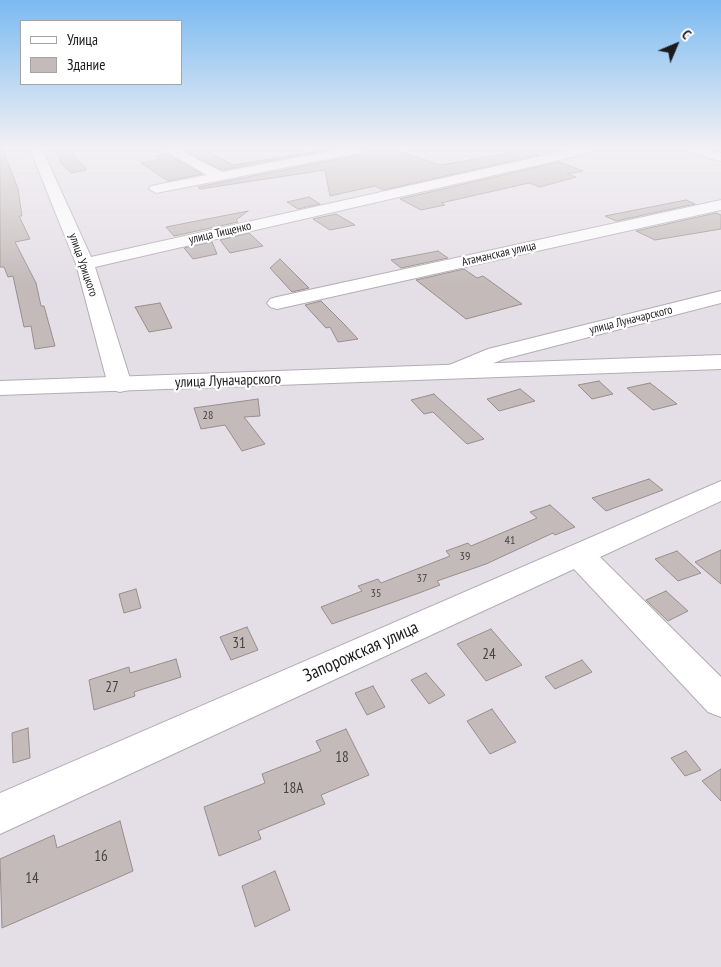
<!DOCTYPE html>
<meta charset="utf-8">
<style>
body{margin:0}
#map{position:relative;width:721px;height:967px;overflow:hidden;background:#e4dfe6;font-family:"PT Sans Narrow",sans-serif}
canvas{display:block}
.legend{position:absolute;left:20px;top:20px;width:162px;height:65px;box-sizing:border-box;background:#fff;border:1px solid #a4a3a5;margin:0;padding:6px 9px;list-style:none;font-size:15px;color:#1c1a1d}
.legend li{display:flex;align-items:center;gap:10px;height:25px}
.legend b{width:25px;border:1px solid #a4a3a5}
.north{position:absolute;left:651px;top:20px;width:50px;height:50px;-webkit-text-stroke:4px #fff;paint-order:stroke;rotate:45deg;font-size:14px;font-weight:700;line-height:20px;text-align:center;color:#1c1a1d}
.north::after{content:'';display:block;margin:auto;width:18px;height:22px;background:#1c1a1d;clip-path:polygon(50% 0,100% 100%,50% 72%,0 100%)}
</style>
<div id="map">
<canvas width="721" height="967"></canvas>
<ul class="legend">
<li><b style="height:6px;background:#fff"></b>Улица</li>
<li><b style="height:14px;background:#c3bab9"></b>Здание</li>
</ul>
<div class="north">С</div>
</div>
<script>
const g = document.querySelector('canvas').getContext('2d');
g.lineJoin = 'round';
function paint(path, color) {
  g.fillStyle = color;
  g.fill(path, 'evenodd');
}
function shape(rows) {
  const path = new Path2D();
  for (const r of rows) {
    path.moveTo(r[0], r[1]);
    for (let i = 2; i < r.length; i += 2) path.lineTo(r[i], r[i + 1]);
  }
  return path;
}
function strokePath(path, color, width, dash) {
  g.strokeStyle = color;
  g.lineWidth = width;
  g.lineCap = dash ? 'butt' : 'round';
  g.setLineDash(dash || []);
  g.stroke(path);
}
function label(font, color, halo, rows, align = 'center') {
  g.font = font + ' "PT Sans Narrow",sans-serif';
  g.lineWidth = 4.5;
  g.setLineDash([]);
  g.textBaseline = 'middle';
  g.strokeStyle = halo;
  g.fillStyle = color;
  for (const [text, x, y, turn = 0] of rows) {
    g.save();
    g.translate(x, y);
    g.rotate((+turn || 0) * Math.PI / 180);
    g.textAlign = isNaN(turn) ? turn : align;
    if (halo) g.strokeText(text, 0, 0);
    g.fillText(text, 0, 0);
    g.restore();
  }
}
const building = shape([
 [0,149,3,149,18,189,22,216,19,216,30,239,15,242,36,283,41,306,44,306,55,346,35,349,31,326,24,327,13,276,8,277,4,267,0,267,0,149],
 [56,149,70,149,87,170,71,173,61,163,56,149],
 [203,149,233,165,331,149,222,170,185,151,203,149],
 [375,149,392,149,441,165,526,150,539,155,383,190,375,186,330,196,325,170,200,189,198,187,359,155,375,149],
 [167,154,202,174,168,181,141,163,160,159,155,156,167,154],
 [559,162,583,171,567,174,576,177,540,187,529,183,441,203,445,205,421,210,400,199,559,162],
 [309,197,320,204,298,209,287,202,309,197],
 [686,200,695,204,616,221,605,216,686,200],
 [248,211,236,220,238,222,174,236,166,227,248,211],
 [716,213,721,215,721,229,655,240,636,231,716,213],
 [336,214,355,225,330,230,313,219,336,214],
 [249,233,263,246,230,253,220,240,249,233],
 [212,242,217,254,193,259,184,248,212,242],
 [438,251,448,258,401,268,391,260,438,251],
 [280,259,309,288,292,292,270,268,280,259],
 [464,269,477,278,483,276,522,304,466,319,416,280,464,269],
 [321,301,344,324,358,339,338,342,330,327,326,328,305,305,321,301],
 [160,303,172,328,149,332,135,307,160,303],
 [599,381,613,394,592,399,578,385,599,381],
 [650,383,677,404,653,410,627,388,650,383],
 [520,389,535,401,499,411,487,399,520,389],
 [434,394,437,397,484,439,467,444,433,412,424,414,411,400,434,394],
 [258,399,260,416,244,417,265,444,242,451,225,425,201,429,194,408,258,399],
 [649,479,663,490,606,511,592,498,649,479],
 [550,505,575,527,555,535,553,533,486,564,437,581,440,585,419,593,332,624,321,607,362,591,358,586,378,579,381,583,450,556,446,551,468,543,471,546,537,518,530,512,550,505],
 [721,550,721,584,695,562,721,550],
 [677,551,701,573,678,581,655,559,677,551],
 [136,589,141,608,124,613,119,594,136,589],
 [666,591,688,611,668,621,646,600,666,591],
 [247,627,258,650,231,660,220,637,247,627],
 [491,629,522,665,486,681,457,644,491,629],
 [176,659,181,677,134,692,135,696,94,710,89,680,129,667,130,673,176,659],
 [582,660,592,672,555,689,545,677,582,660],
 [426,673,445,695,429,704,411,680,426,673],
 [373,686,385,707,367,715,355,693,373,686],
 [492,709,516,742,490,754,467,721,492,709],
 [28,728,30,758,13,763,12,733,28,728],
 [346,729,369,775,321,795,325,804,258,831,261,839,219,856,204,807,265,783,262,774,321,751,316,741,346,729],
 [686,751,701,770,685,776,671,758,686,751],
 [721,769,721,801,702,781,721,769],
 [120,821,133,871,2,928,0,859,54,835,57,848,120,821],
 [275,871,290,910,255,927,242,886,275,871]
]);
const minor = shape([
 [30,149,42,149,91,257,573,149,596,149,590,153,95,267,132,385,128,390,120,392,112,390,108,385,76,264,30,149],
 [162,149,178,149,222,172,340,149,365,149,359,153,156,193,149,189,151,186,207,175,162,149],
 [686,149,706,149,721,153,721,161,688,152,686,149],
 [721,200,721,210,277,309,270,307,267,303,270,299,277,297,721,200],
 [721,291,721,303,504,359,455,378,447,376,444,371,447,366,488,349,721,291],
 [721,481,721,501,600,557,721,677,721,717,708,712,574,569,0,834,0,793,721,481]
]);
const major = shape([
 [721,355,721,369,0,395,0,381,721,355]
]);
const farStreetnames = [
 ["улица Тищенко",220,233,-13],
 ["Атаманская улица",499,254,-13],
 ["улица Урицкого",83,265,71],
 ["улица Луначарского",631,320,-14]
];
const numberNames = [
 ["28",208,416],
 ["41",510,541],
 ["39",465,557],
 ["37",422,579],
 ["35",376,594]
];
const streetNames = [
 ["улица Луначарского",228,381,-2]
];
const nearNumbernames = [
 ["31",239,644],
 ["24",489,655],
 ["27",112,688],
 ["18",342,758],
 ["18А",293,789],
 ["16",101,857],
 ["14",32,879]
];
const nearStreetnames = [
 ["Запорожская улица",361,652,-24]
];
paint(building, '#c3bab9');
strokePath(building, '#978e8c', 1);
strokePath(minor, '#b2adb4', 2);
strokePath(major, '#b2adb4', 2);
paint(minor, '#fff');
paint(major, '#fff');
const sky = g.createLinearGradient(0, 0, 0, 284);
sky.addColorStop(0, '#7abaf1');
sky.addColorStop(0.52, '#f3f1f4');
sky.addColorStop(1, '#f3f1f400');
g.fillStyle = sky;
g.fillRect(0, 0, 721, 284);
label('12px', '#1c1a1d', '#fff', farStreetnames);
label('12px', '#464244', null, numberNames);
label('15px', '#1c1a1d', '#fff', streetNames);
label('15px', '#464244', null, nearNumbernames);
label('18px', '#1c1a1d', '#fff', nearStreetnames);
</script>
